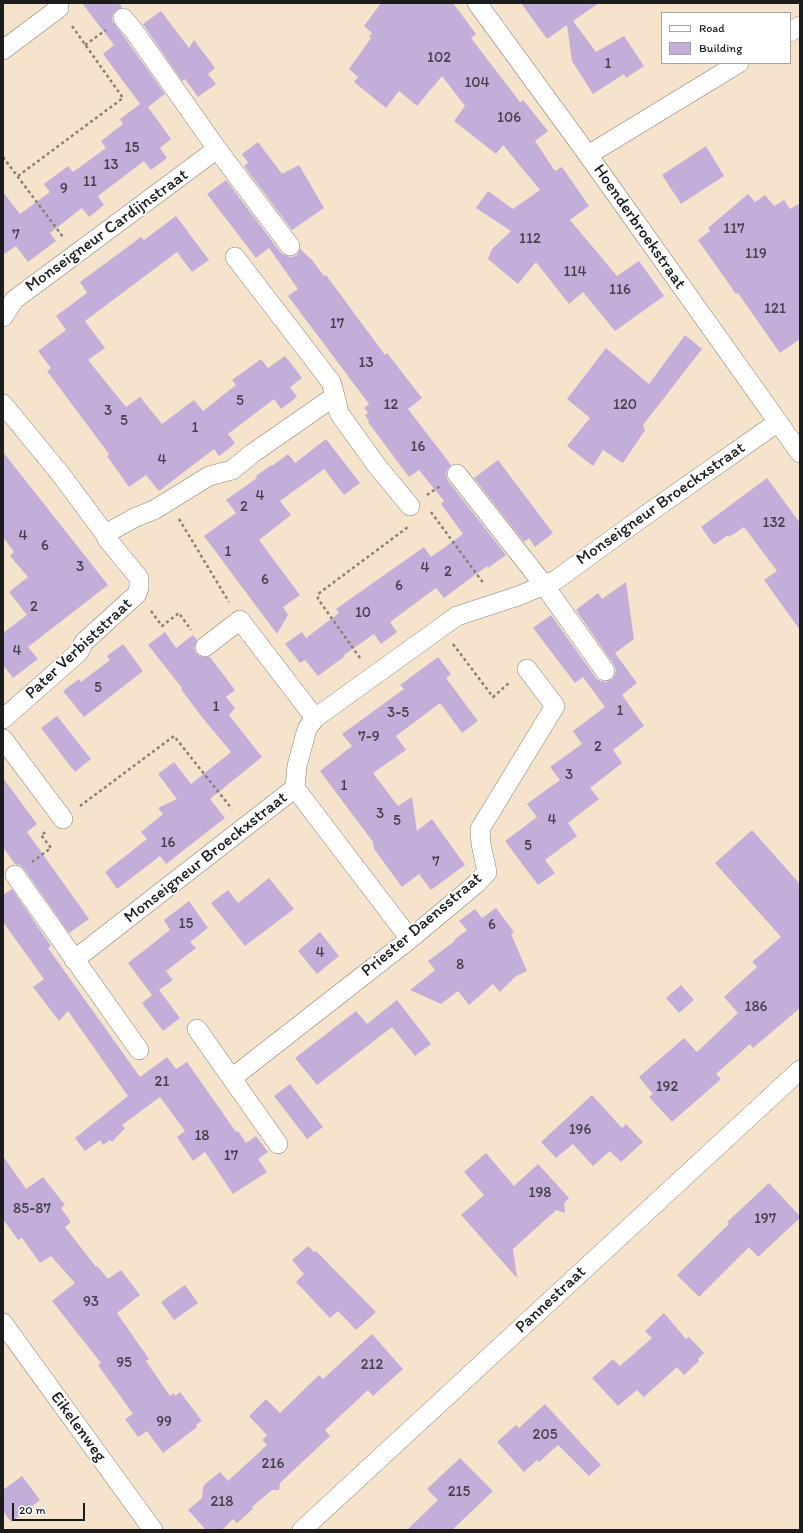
<!DOCTYPE html>
<style>
body{margin:0}
#map{position:relative;width:803px;height:1533px;overflow:hidden;background:#f6e3cc;font-family:Itim,sans-serif}
canvas{display:block}
.frame{position:absolute;inset:0;border:4px solid #1c1c1c;pointer-events:none}
.legend{position:absolute;left:661px;top:12px;width:130px;height:52px;box-sizing:border-box;background:#fff;border:1px solid #a4a4a4;margin:0;padding:5px 7px;list-style:none;font-size:12px;color:#1c1c1c}
.legend li{display:flex;align-items:center;gap:8px;height:20px}
.legend b{width:20px;border:1px solid #a4a4a4}
.scale{position:absolute;left:12px;top:1503px;width:73px;height:18px;box-sizing:border-box;border:2px solid #1c1c1c;border-top:0;padding-left:5px;font-size:12px;line-height:14px;white-space:nowrap;color:#1c1c1c;-webkit-text-stroke:3px #fff;paint-order:stroke}
</style>
<div id="map">
<canvas width="803" height="1533"></canvas>
<div class="frame"></div>
<ul class="legend">
<li><b style="height:5px;background:#fff"></b>Road</li>
<li><b style="height:11px;background:#c3aeda"></b>Building</li>
</ul>
<div class="scale">20 m</div>
</div>
<script>
const g = document.querySelector('canvas').getContext('2d');
g.lineJoin = 'round';
function paint(path, color) {
  g.fillStyle = color;
  g.fill(path, 'evenodd');
}
function shape(rows) {
  const path = new Path2D();
  for (const r of rows) {
    path.moveTo(r[0], r[1]);
    for (let i = 2; i < r.length; i += 2) path.lineTo(r[i], r[i + 1]);
  }
  return path;
}
function strokePath(path, color, width, dash) {
  g.strokeStyle = color;
  g.lineWidth = width;
  g.lineCap = dash ? 'butt' : 'round';
  g.setLineDash(dash || []);
  g.stroke(path);
}
function label(font, color, halo, rows, align = 'center') {
  g.font = font + ' Itim,sans-serif';
  g.lineWidth = 4;
  g.setLineDash([]);
  g.textBaseline = 'middle';
  g.strokeStyle = halo;
  g.fillStyle = color;
  for (const [text, x, y, turn = 0] of rows) {
    g.save();
    g.translate(x, y);
    g.rotate((+turn || 0) * Math.PI / 180);
    g.textAlign = isNaN(turn) ? turn : align;
    if (halo) g.strokeText(text, 0, 0);
    g.fillText(text, 0, 0);
    g.restore();
  }
}
const building = shape([
 [82,3,119,3,122,7,116,10,113,15,112,20,165,94,148,107,171,139,160,148,167,158,151,170,144,161,98,196,104,205,89,217,82,208,50,233,56,241,28,262,16,246,3,255,3,192,20,214,50,192,44,184,68,166,73,172,106,148,101,141,123,124,120,119,140,104,103,54,114,45],
 [381,3,453,3,476,34,471,38,520,102,523,100,548,131,535,141,555,171,562,167,589,206,570,220,617,276,639,261,664,296,615,331,583,292,569,304,536,262,518,284,488,259,492,249,511,231,476,208,488,191,513,209,540,190,503,145,496,154,454,121,465,106,442,76,417,106,399,91,386,108,354,82,358,77,349,69,371,38,369,36,372,33,364,26],
 [521,3,599,3,573,21,596,52,624,36,644,66,626,78,624,74,593,94,572,61,567,25,547,39],
 [161,11,189,48,194,40,215,68,208,74,216,84,198,97,185,79,182,81,143,24],
 [258,142,282,174,299,165,324,208,292,230,244,166,248,163,242,154],
 [706,146,724,176,681,204,662,175],
 [226,180,281,253,286,256,292,257,297,255,300,249,312,260,324,276,326,275,385,355,387,353,422,398,408,409,451,465,447,470,446,476,448,481,506,555,488,568,487,566,444,598,436,588,390,622,397,632,381,644,374,634,344,655,345,656,318,676,305,660,300,663,285,644,302,632,306,638,339,613,336,609,424,547,431,557,463,534,441,504,444,501,419,470,409,477,368,422,369,421,365,415,368,413,364,408,369,404,288,296,298,289,269,248,256,258,207,194],
 [748,194,755,202,765,195,774,206,784,200,790,209,800,203,800,339,780,353,738,293,736,294,698,240,710,231,708,228],
 [176,216,209,260,192,272,177,252,85,321,105,348,88,360,126,407,140,397,162,424,194,400,203,411,236,385,232,380,261,359,268,368,285,356,302,378,290,387,297,397,281,409,274,399,228,434,235,443,227,450,219,456,214,449,159,491,146,475,129,487,107,456,109,454,47,371,51,368,38,351,66,330,56,316,87,293,80,282,141,237,144,240],
 [685,335,702,349,643,425,645,430,623,463,603,450,593,466,567,446,590,418,567,399,606,348,649,384],
 [326,439,360,483,344,495,324,469,280,501,291,515,259,540,300,595,283,607,288,615,277,634,204,536,236,513,226,500,257,478,256,476,271,465,272,466,288,454,295,463],
 [3,452,108,585,28,647,38,659,13,678,3,665,3,633,27,615,9,592,28,577,10,556,14,552,3,537],
 [498,460,553,533,535,547,529,538,524,542,474,478],
 [767,478,800,523,800,630,764,580,777,571,744,527,729,537,728,535,714,545,701,527],
 [626,582,634,639,615,653,637,683,622,695,644,726,613,750,622,763,590,788,599,799,568,823,577,836,545,860,555,873,538,885,505,841,537,817,527,804,560,780,550,767,582,744,573,731,605,707,583,677,575,683,533,628,551,615,596,678,600,681,606,682,611,680,615,675,616,670,614,665,576,610,598,593,602,599],
 [165,632,176,648,193,635,197,640,194,648,196,653,201,657,210,657,235,690,226,697,235,708,229,715,262,757,210,799,225,818,166,864,160,856,117,889,105,872,147,839,141,832,163,814,158,808,177,799,158,774,174,762,191,784,231,752,201,716,181,689,182,688,148,645],
 [123,644,143,671,84,717,63,691,79,679,81,682,110,660,107,656],
 [438,657,451,674,446,678,478,721,462,733,440,703,396,736,406,750,373,773,398,806,412,797,417,831,432,819,465,865,431,890,419,874,402,887,374,849,373,842,320,771,352,746,342,734,404,689,400,685],
 [57,716,91,759,75,772,41,728],
 [3,778,37,824,27,832,89,919,69,933,24,869,20,865,15,864,3,847],
 [752,830,800,884,800,1008,753,1048,750,1044,716,1074,721,1079,672,1122,649,1097,653,1094,639,1077,684,1038,697,1052,738,1013,724,997,757,967,752,962,781,937,715,863],
 [269,878,294,909,245,946,211,903,228,890,238,903],
 [12,889,51,946,48,948,140,1077,167,1057,176,1069,187,1062,236,1132,238,1131,246,1143,256,1136,268,1152,258,1159,267,1172,233,1194,205,1152,193,1161,177,1137,185,1131,160,1097,122,1125,125,1128,112,1142,110,1140,103,1145,100,1140,85,1151,75,1138,128,1096,68,1011,59,1021,33,987,44,979,3,922,3,895],
 [189,901,208,928,190,942,196,948,166,971,173,980,159,990,180,1018,163,1031,142,1003,152,995,128,963,170,930,164,920],
 [496,908,514,932,511,934,527,971,516,976,500,992,493,984,469,1005,458,991,441,1004,410,990,435,970,428,961,455,941,454,940,467,930,459,921,475,909,482,918],
 [320,932,339,956,317,974,298,951],
 [681,985,694,1000,679,1013,666,998],
 [397,1000,431,1044,415,1056,392,1027,317,1085,295,1058,356,1011,367,1024],
 [290,1084,323,1127,307,1139,274,1096],
 [592,1095,622,1128,626,1124,643,1142,621,1162,610,1151,593,1166,573,1144,556,1158,541,1142],
 [486,1153,514,1186,538,1164,569,1198,564,1203,565,1213,556,1210,513,1249,517,1278,461,1215,484,1195,464,1172],
 [3,1156,26,1189,43,1177,65,1205,61,1208,71,1222,65,1227,96,1267,97,1266,108,1279,121,1270,140,1295,117,1313,149,1359,146,1361,170,1396,173,1393,175,1396,180,1392,202,1421,196,1425,197,1427,163,1453,147,1431,138,1437,125,1419,133,1414,98,1365,101,1363,52,1301,75,1283,51,1256,40,1263,22,1238,18,1240,3,1219],
 [769,1183,800,1216,800,1218,758,1257,749,1247,699,1297,677,1275,729,1224,727,1222],
 [308,1246,314,1252,316,1251,376,1312,356,1330,338,1311,330,1318,296,1282,304,1274,292,1260],
 [185,1285,198,1303,174,1320,161,1302],
 [664,1313,686,1339,689,1337,704,1353,698,1359,699,1361,684,1375,677,1367,644,1397,637,1390,618,1406,592,1378,613,1359,620,1366,652,1338,645,1331],
 [372,1334,403,1369,373,1396,368,1390,325,1430,330,1436,280,1483,279,1490,272,1490,252,1507,253,1509,237,1523,233,1519,222,1530,206,1530,188,1510,202,1498,203,1488,205,1484,220,1472,228,1481,267,1445,262,1440,267,1435,249,1416,266,1399,280,1413,319,1375,323,1379],
 [545,1404,601,1465,589,1476,558,1445,539,1462,537,1460,524,1472,497,1442,516,1425,519,1428],
 [460,1458,493,1491,452,1530,407,1530,438,1500,427,1489],
 [22,1476,40,1500,11,1522,3,1511,3,1490]
]);
const path = shape([
 [85,45,106,30],
 [3,157,63,237],
 [18,176,123,98,72,26],
 [427,495,440,486],
 [431,512,484,584],
 [179,519,229,602],
 [151,611,162,626,179,613,191,630],
 [453,644,493,697,509,683],
 [360,658,318,599,318,594,408,527],
 [80,806,174,736,232,809],
 [32,862,51,848,41,835,46,832]
]);
const minor = shape([
 [477,3,588,155,800,453],
 [123,18,134,31,217,149,290,246],
 [790,32,800,26],
 [3,50,59,8],
 [588,155,739,63],
 [235,257,331,382,335,396,339,413,377,466,410,506],
 [3,317,14,300,217,149],
 [3,404,62,476,105,534,107,539,139,578,139,587,137,594,84,642,79,652,3,719],
 [457,474,544,585,605,671],
 [105,534,136,517,154,510,209,476,232,470,253,453,335,396],
 [205,647,240,620,315,718],
 [3,739,63,819],
 [295,788,410,939],
 [15,875,139,1050],
 [74,960,295,788,297,766,307,729,315,718,457,616,518,596,556,580,633,524,778,422],
 [197,1029,278,1144],
 [232,1078,410,939,477,883,487,872,481,844,480,829,555,706,527,669],
 [3,1323,153,1530],
 [302,1530,800,1070]
]);
const numberNames = [
 ["102",439,58],
 ["1",608,64],
 ["104",477,83],
 ["106",509,118],
 ["15",132,148],
 ["13",111,165],
 ["11",90,182],
 ["9",64,189],
 ["117",734,229],
 ["7",16,235],
 ["112",530,239],
 ["119",756,254],
 ["114",575,272],
 ["116",620,290],
 ["121",775,309],
 ["17",337,324],
 ["13",366,363],
 ["5",240,401],
 ["12",391,405],
 ["120",625,405],
 ["3",108,411],
 ["5",124,421],
 ["1",195,428],
 ["16",418,447],
 ["4",162,460],
 ["4",260,496],
 ["2",244,507],
 ["132",774,523],
 ["4",23,536],
 ["6",45,546],
 ["1",228,552],
 ["3",80,567],
 ["4",425,568],
 ["2",448,572],
 ["6",265,580],
 ["6",399,586],
 ["2",34,607],
 ["10",363,613],
 ["4",17,651],
 ["5",98,688],
 ["1",216,707],
 ["1",620,711],
 ["3-5",398,713],
 ["7-9",369,737],
 ["2",598,747],
 ["3",569,775],
 ["1",344,786],
 ["3",380,814],
 ["4",552,820],
 ["5",397,821],
 ["16",168,843],
 ["5",528,846],
 ["7",436,862],
 ["15",186,924],
 ["6",492,925],
 ["4",320,953],
 ["8",460,965],
 ["186",756,1007],
 ["21",162,1082],
 ["192",667,1087],
 ["196",580,1130],
 ["18",202,1136],
 ["17",231,1156],
 ["198",540,1193],
 ["85-87",32,1209],
 ["197",765,1219],
 ["93",91,1302],
 ["95",124,1363],
 ["212",372,1365],
 ["99",164,1422],
 ["205",545,1435],
 ["216",273,1464],
 ["215",459,1492],
 ["218",222,1502]
];
const streetNames = [
 ["Hoenderbroekstraat",639,227,55],
 ["Monseigneur Cardijnstraat",107,231,-36],
 ["Monseigneur Broeckxstraat",661,504,-35],
 ["Pater Verbiststraat",79,649,-43],
 ["Monseigneur Broeckxstraat",206,858,-38],
 ["Priester Daensstraat",422,925,-40],
 ["Pannestraat",551,1300,-43],
 ["Eikelenweg",78,1427,54]
];
paint(building, '#c3aeda');
strokePath(minor, '#898074', 20);
strokePath(path, '#898074', 2.5, [3, 3]);
strokePath(minor, '#fff', 19);
label('15px', '#46404c', null, numberNames);
label('17px', '#1c1c1c', '#fff', streetNames);
</script>
